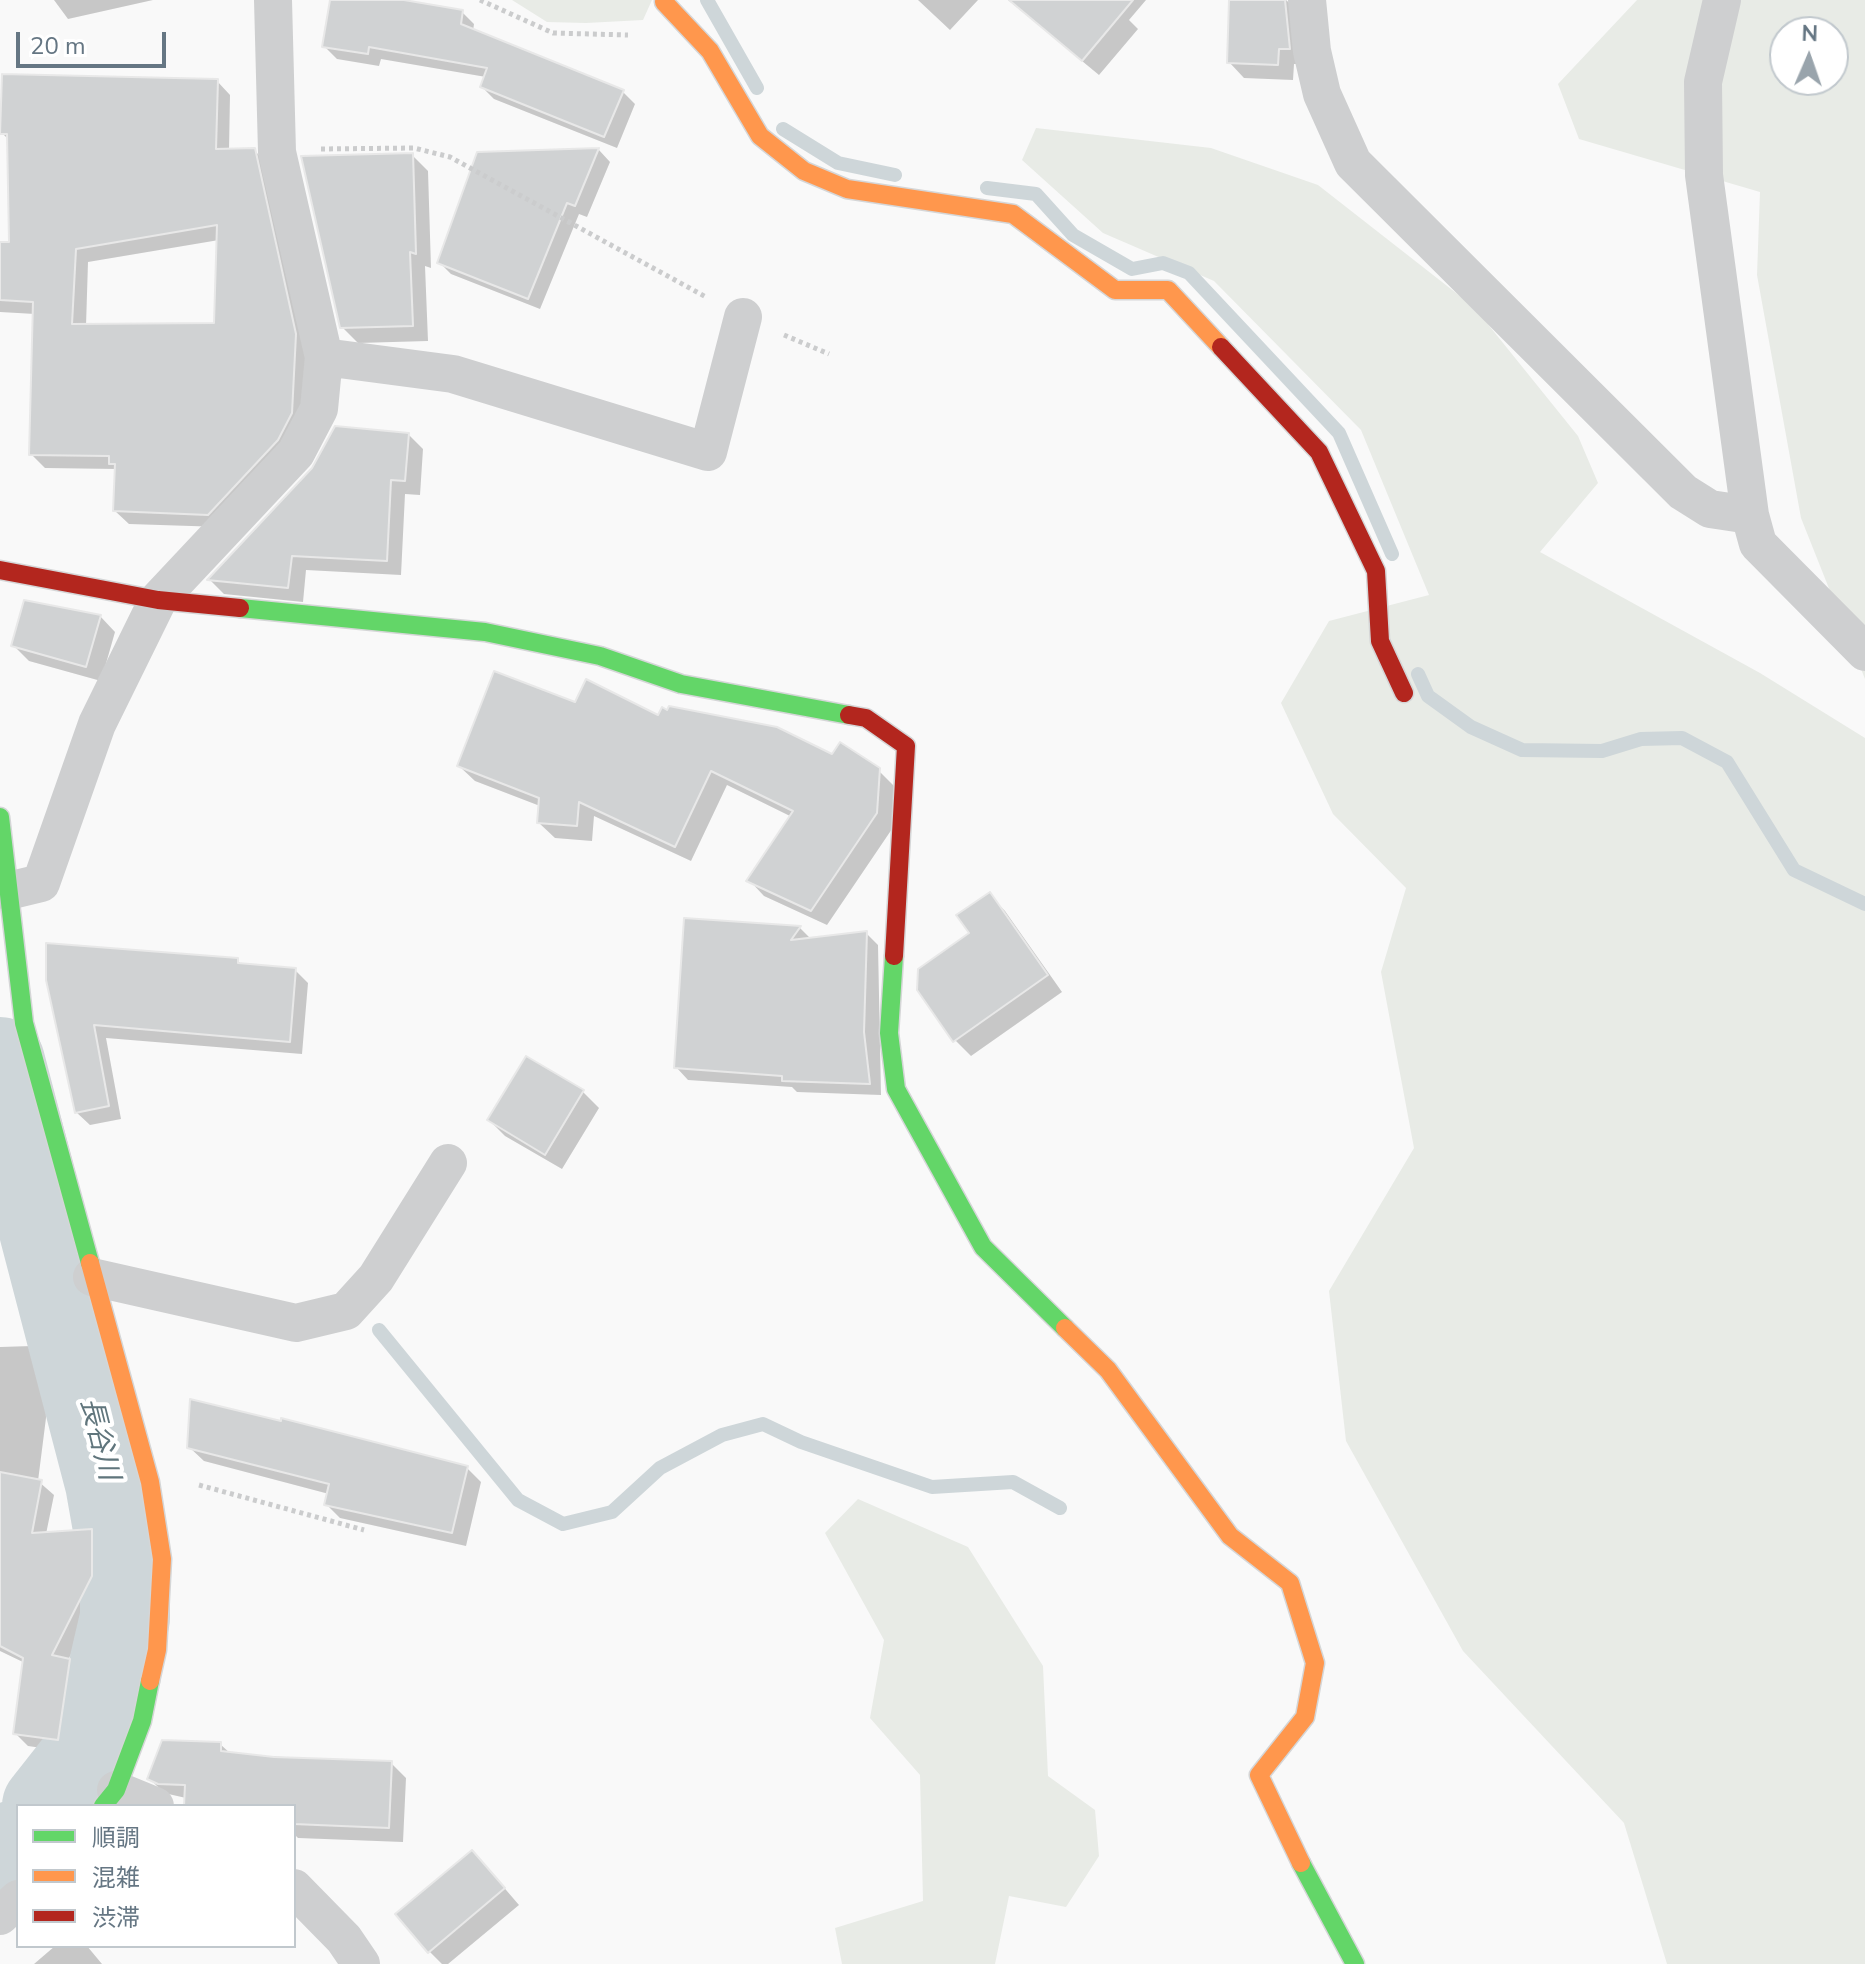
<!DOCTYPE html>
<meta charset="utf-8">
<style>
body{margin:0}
#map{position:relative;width:1865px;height:1964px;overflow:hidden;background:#f9f9f9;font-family:"Nunito Sans","Noto Sans JP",sans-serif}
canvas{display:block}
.legend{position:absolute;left:16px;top:1804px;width:280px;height:144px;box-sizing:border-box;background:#fff;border:2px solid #c1c8cd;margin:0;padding:10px 14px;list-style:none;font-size:24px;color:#657683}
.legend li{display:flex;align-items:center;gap:16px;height:40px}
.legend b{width:40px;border:2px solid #c1c8cd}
.north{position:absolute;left:1769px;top:16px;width:80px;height:80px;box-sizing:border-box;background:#fff;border:2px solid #c1c8cd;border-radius:50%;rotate:2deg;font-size:22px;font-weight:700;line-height:32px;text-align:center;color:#657683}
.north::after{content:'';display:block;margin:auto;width:28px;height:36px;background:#99a4ac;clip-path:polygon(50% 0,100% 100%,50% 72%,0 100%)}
.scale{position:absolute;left:16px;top:32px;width:150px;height:36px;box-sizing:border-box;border:4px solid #657683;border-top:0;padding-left:10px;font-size:24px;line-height:28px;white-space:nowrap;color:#657683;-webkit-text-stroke:6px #fff;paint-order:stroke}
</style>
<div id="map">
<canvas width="1865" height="1964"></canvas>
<ul class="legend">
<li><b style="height:10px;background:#63d668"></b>順調</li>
<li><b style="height:10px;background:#ff974d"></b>混雑</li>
<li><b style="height:10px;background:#b3261e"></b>渋滞</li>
</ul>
<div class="north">N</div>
<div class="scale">20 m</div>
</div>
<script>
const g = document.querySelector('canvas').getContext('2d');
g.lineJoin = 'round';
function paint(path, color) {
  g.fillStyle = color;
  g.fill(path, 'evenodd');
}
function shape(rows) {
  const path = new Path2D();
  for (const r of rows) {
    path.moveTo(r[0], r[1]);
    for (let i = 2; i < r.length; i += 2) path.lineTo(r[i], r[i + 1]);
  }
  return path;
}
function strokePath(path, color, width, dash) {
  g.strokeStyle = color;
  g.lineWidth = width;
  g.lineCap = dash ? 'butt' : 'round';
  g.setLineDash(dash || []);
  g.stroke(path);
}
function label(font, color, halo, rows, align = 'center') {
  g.font = font + ' "Nunito Sans","Noto Sans JP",sans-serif';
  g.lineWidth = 8;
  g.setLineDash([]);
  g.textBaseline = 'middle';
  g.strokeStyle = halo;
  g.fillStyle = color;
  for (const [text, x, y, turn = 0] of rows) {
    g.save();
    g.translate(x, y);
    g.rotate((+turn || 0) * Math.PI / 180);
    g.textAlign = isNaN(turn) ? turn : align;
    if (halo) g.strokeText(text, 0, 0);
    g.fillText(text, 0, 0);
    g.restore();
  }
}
const green = shape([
 [512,0,652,0,643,20,586,23,547,22],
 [1637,0,1865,0,1865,679,1801,518,1757,275,1760,192,1579,139,1558,84],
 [1785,32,1833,32,1833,80,1785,80],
 [1036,128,1211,148,1318,185,1474,307,1578,436,1598,483,1540,552,1760,673,1865,738,1865,1964,1667,1964,1624,1823,1463,1651,1346,1441,1329,1291,1414,1148,1381,972,1406,888,1333,814,1281,703,1329,621,1429,595,1361,430,1214,281,1103,233,1022,160],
 [858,1499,968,1547,1043,1666,1048,1776,1095,1810,1099,1856,1066,1907,1009,1896,995,1964,842,1964,835,1928,923,1901,920,1775,870,1718,884,1640,825,1533]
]);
const shadow = shape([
 [54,0,153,0,68,19],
 [332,0,368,0,462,12,474,24,473,31,623,92,635,104,617,148,494,99,482,87,486,77,381,59,379,66,337,59,324,46],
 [918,0,978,0,950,30],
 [1008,0,1146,0,1129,20,1138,29,1099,75],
 [1231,0,1286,0,1301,14,1304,64,1294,64,1293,80,1244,78,1229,62],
 [217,81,230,95,229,151,254,150,268,164,309,349,305,427,222,527,129,524,115,511,117,469,45,468,31,454,35,314,0,312,0,244,11,244,9,140,2,133],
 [219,240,216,325,86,326,88,262],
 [599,150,610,162,587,217,579,214,540,309,451,274,439,262,478,154],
 [412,155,428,171,431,268,425,266,428,341,358,343,342,327],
 [408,434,423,449,420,495,405,494,401,575,306,570,303,602,224,594,210,580],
 [100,616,115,632,101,681,29,661,13,645],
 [576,704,659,717,878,770,894,786,892,829,827,925,764,896,749,880,792,817,727,785,691,861,594,816,592,841,555,838,539,823,540,806,475,781,459,766],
 [990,895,1005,911,1062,992,971,1056,955,1040,972,934],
 [800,928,811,939,866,933,878,945,881,1095,797,1092,792,1087,688,1080,676,1067],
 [237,960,242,965,295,970,308,983,302,1054,106,1038,121,1119,90,1125,76,1112,48,980],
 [526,1059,583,1092,599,1108,562,1169,505,1136,489,1120],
 [32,1346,45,1359,46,1418,38,1481,54,1495,46,1534,91,1531,104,1544,104,1590,68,1660,81,1673,70,1752,28,1746,15,1733,25,1663,0,1651,0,1347],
 [189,1447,467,1468,481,1482,466,1546,340,1518,326,1504,329,1494,204,1461],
 [220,1744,231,1754,391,1763,406,1778,403,1842,298,1838,294,1834,294,1806,186,1806,186,1798,164,1793,149,1778],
 [488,1869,519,1905,448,1964,442,1964,429,1951],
 [55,1946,87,1946,102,1964,34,1964]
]);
const stream = shape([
 [707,0,757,88],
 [783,129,838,163,895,175],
 [987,188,1036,194,1073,235,1132,269,1163,263,1189,273,1339,433,1392,554],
 [1418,674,1428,696,1471,727,1522,750,1602,751,1641,739,1682,738,1727,762,1794,870,1865,904],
 [379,1330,518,1500,563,1524,612,1512,660,1468,722,1435,763,1424,801,1442,932,1487,1013,1482,1060,1508]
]);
const river = shape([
 [0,1062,110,1483,125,1568,125,1618,103,1713,84,1759,47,1806],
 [0,1863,18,1844]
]);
const building = shape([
 [330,0,404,0,463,10,461,24,624,90,604,137,480,87,487,68,369,47,368,54,322,47,330,0],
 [1009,0,1133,0,1082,61,1009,0],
 [1229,0,1285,0,1290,49,1279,49,1278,65,1227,63,1229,0],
 [2,74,218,79,216,149,255,148,296,334,292,413,278,440,208,515,113,511,115,464,109,464,109,456,29,455,33,302,0,300,0,242,9,242,7,134,0,134,2,74],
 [217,225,214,323,72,324,76,249,217,225],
 [599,148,575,206,567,203,528,299,437,263,477,152,599,148],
 [413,153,416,254,410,252,413,326,340,328,301,156,413,153],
 [335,426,409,433,405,481,391,480,387,561,292,556,288,588,207,580,312,468,335,426],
 [24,600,101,615,86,667,11,646,24,600],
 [494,671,575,702,586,679,658,715,662,707,667,710,669,706,777,727,832,754,840,742,880,768,877,813,811,911,746,881,793,811,711,771,675,847,579,802,577,826,537,823,539,798,457,766,494,671],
 [990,892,1048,975,953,1042,917,990,918,969,969,933,956,915,990,892],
 [684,918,801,926,791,940,867,931,864,1032,870,1084,782,1081,782,1076,674,1068,684,918],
 [46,943,238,958,238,963,296,968,290,1042,94,1025,109,1106,75,1113,46,980,46,943],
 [526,1056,584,1090,545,1155,487,1120,526,1056],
 [190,1399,281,1421,281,1418,468,1466,452,1533,324,1505,329,1484,187,1448,190,1399],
 [0,1472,42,1480,32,1533,92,1529,92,1576,52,1655,70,1659,58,1740,13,1734,23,1658,0,1646,0,1472],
 [162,1740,221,1742,221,1751,274,1757,392,1761,389,1828,294,1824,294,1806,184,1806,185,1785,158,1784,147,1779,162,1740],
 [472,1850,505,1888,428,1953,395,1914,472,1850]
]);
const path = shape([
 [480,0,553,33,628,35],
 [321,149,414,148,450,157,706,297],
 [784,335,829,354],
 [199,1485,364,1530]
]);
const street = shape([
 [1307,0,1312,51,1322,94,1353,163,1683,492,1710,509,1750,515],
 [1722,0,1703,82,1704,175,1750,515,1758,544,1865,652],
 [324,357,453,374,708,452,743,317],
 [8,891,41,883,97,724,158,600,296,453,319,409,324,357,277,152,273,0],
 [92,1277,296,1323,346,1311,376,1278,448,1163],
 [116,1790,155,1806],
 [294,1888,344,1939,361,1964],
 [0,1916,18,1899]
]);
const fast = shape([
 [240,608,485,632,600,656,681,684,849,715],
 [0,817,24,1023,90,1263],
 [894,956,889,1033,896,1089,983,1247,1065,1328],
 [103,1806,116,1790,142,1721,150,1681],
 [1301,1863,1355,1964]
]);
const slow = shape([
 [664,2,710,51,760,136,804,171,847,189,1013,214,1115,290,1168,290,1221,347],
 [90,1263,150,1482,162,1559,157,1650,150,1681],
 [1065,1328,1108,1370,1230,1536,1290,1583,1315,1663,1305,1717,1259,1775,1301,1863]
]);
const jam = shape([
 [1221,347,1319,452,1376,571,1380,641,1404,693],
 [0,570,158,600,240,608],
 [849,715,866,718,906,746,894,956]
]);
const waterNames = [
 ["長谷川",98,1439,76]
];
paint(green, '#e8ebe6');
paint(shadow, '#0003');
strokePath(stream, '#ced6d9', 14);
strokePath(river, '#ced6d9', 90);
paint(building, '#d0d2d3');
strokePath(building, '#e8e8e8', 2);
strokePath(fast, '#d5d6d7', 21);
strokePath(slow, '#d5d6d7', 21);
strokePath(jam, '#d5d6d7', 21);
strokePath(path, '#cbcccd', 5, [4, 4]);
strokePath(street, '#cecfd0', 38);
strokePath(fast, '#63d668', 18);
strokePath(slow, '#ff974d', 18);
strokePath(jam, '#b3261e', 18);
label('italic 28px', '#60757c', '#fff', waterNames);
</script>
